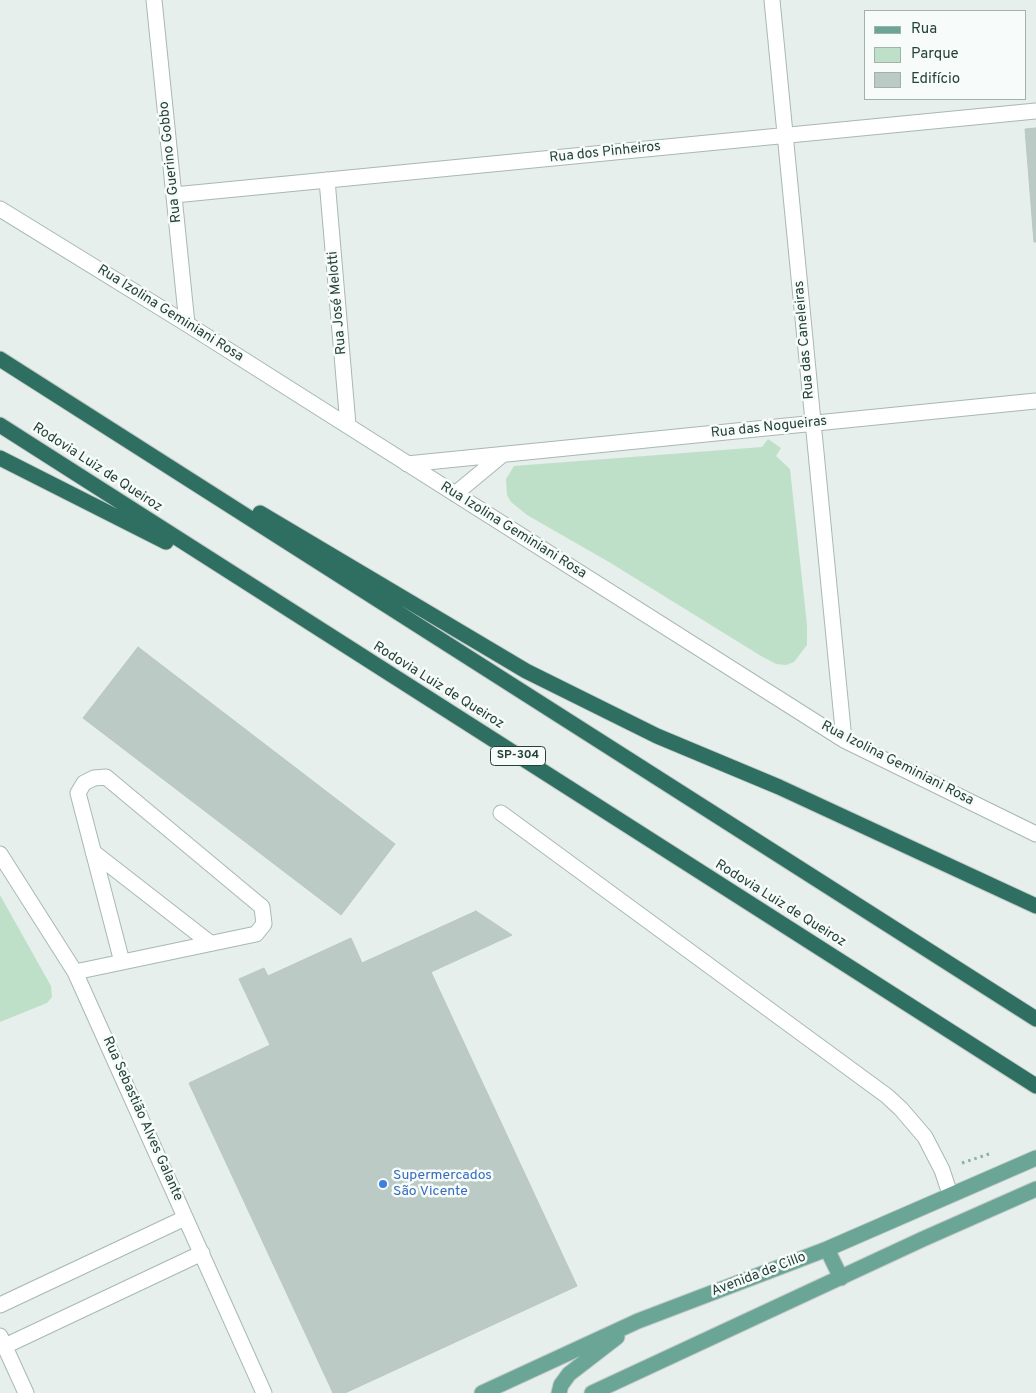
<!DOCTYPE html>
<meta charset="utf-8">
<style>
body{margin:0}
#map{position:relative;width:1036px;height:1393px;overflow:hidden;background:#e6efeb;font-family:Overpass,sans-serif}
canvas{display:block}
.legend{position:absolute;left:864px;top:10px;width:162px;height:90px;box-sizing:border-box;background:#f7fbf9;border:1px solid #a3b1ad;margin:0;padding:6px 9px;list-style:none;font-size:15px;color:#24423a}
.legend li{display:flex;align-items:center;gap:10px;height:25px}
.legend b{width:25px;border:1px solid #a3b1ad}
</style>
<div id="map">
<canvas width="1036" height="1393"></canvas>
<ul class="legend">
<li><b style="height:6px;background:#6aa596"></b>Rua</li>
<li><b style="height:14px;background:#bfe0c8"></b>Parque</li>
<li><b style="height:14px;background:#bbcac4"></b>Edifício</li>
</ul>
</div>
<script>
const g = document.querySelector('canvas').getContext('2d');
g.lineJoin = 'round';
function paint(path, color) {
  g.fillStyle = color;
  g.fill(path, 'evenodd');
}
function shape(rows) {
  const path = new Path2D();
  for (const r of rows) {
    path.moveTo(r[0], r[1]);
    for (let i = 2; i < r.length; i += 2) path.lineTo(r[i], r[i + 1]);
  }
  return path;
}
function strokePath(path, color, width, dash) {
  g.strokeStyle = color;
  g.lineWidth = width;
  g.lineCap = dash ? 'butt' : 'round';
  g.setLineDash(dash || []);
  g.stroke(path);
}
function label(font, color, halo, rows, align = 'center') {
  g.font = font + ' Overpass,sans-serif';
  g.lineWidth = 5;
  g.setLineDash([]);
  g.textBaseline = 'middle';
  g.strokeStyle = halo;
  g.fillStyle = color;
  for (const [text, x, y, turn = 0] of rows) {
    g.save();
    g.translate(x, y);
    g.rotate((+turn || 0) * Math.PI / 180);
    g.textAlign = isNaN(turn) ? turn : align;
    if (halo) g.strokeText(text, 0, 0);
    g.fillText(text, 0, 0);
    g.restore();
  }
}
const green = shape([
 [768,439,781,448,776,456,790,469,807,625,807,645,794,662,786,665,776,664,761,656,609,562,527,515,511,502,507,495,506,479,514,466,762,447],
 [0,895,51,986,52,997,47,1003,0,1022]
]);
const building = shape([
 [1036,128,1036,242,1034,242,1025,129,1036,128],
 [138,647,395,844,341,915,83,718,138,647],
 [476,911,512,935,431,972,577,1286,345,1393,333,1393,189,1083,270,1045,239,979,264,968,268,976,351,938,362,963,476,911]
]);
const path = shape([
 [962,1163,989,1154]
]);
const minor = shape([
 [154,0,187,324],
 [772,0,844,740],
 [327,180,348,425],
 [174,195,1036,111],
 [0,209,187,324,844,740,1036,834],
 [407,464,1036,401],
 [455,494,502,455],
 [501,813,887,1096,901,1109,925,1137,942,1170,950,1194],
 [93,852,210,943],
 [0,854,75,972,264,1393],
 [75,972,256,934,264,924,262,907,106,777,94,778,84,783,78,793,122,962],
 [0,1305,185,1218],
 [0,1336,26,1393],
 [5,1346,202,1253]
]);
const major = shape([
 [827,1249,841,1278],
 [482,1393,638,1321,827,1249,1036,1158],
 [559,1393,561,1385,569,1374,617,1337],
 [592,1393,923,1239,1036,1189]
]);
const highway = shape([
 [0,359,1036,1019],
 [0,425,1036,1086],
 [0,458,166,542],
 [260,513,526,671,657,736,779,787,1036,906]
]);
const markers = [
 [383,1184,5,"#3f7fe0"]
];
const shields = [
 [518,756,55]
];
const shieldNames = [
 ["SP-304",518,756]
];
const streetNames = [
 ["Rua dos Pinheiros",605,153,-6],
 ["Rua Guerino Gobbo",171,162,-96],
 ["Rua José Melotti",338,303,-95],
 ["Rua Izolina Geminiani Rosa",170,314,32],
 ["Rua das Caneleiras",805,340,-95],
 ["Rua das Nogueiras",769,428,-6],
 ["Rodovia Luiz de Queiroz",97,468,33],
 ["Rua Izolina Geminiani Rosa",513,531,32],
 ["Rodovia Luiz de Queiroz",438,686,32],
 ["Rua Izolina Geminiani Rosa",897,764,27],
 ["Rodovia Luiz de Queiroz",780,904,32],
 ["Rua Sebastião Alves Galante",142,1119,66],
 ["Avenida de Cillo",759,1275,-21]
];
const shopNames = [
 ["Supermercados",393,1176],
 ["São Vicente",393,1192]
];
paint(green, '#bfe0c8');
paint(building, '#bbcac4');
strokePath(building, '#b8c9c2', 1);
strokePath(minor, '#a8b8b2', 17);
strokePath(major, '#c2cac8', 17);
strokePath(highway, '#c2cac8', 17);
strokePath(path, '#86b3a5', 3, [2.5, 4]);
strokePath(minor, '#fff', 15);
strokePath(major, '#6aa596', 15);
strokePath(highway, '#2f6f62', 15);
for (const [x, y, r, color] of markers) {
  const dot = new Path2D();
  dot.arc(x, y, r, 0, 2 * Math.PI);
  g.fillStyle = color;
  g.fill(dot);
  strokePath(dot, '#f7fbf9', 2);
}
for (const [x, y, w] of shields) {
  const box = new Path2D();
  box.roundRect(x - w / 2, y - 9.5, w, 19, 4);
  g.fillStyle = '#f7fbf9';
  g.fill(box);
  strokePath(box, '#24423a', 1);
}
label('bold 12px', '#24423a', null, shieldNames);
label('14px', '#24423a', '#f7fbf9', streetNames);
label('14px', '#366cbe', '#f7fbf9', shopNames, 'left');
</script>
